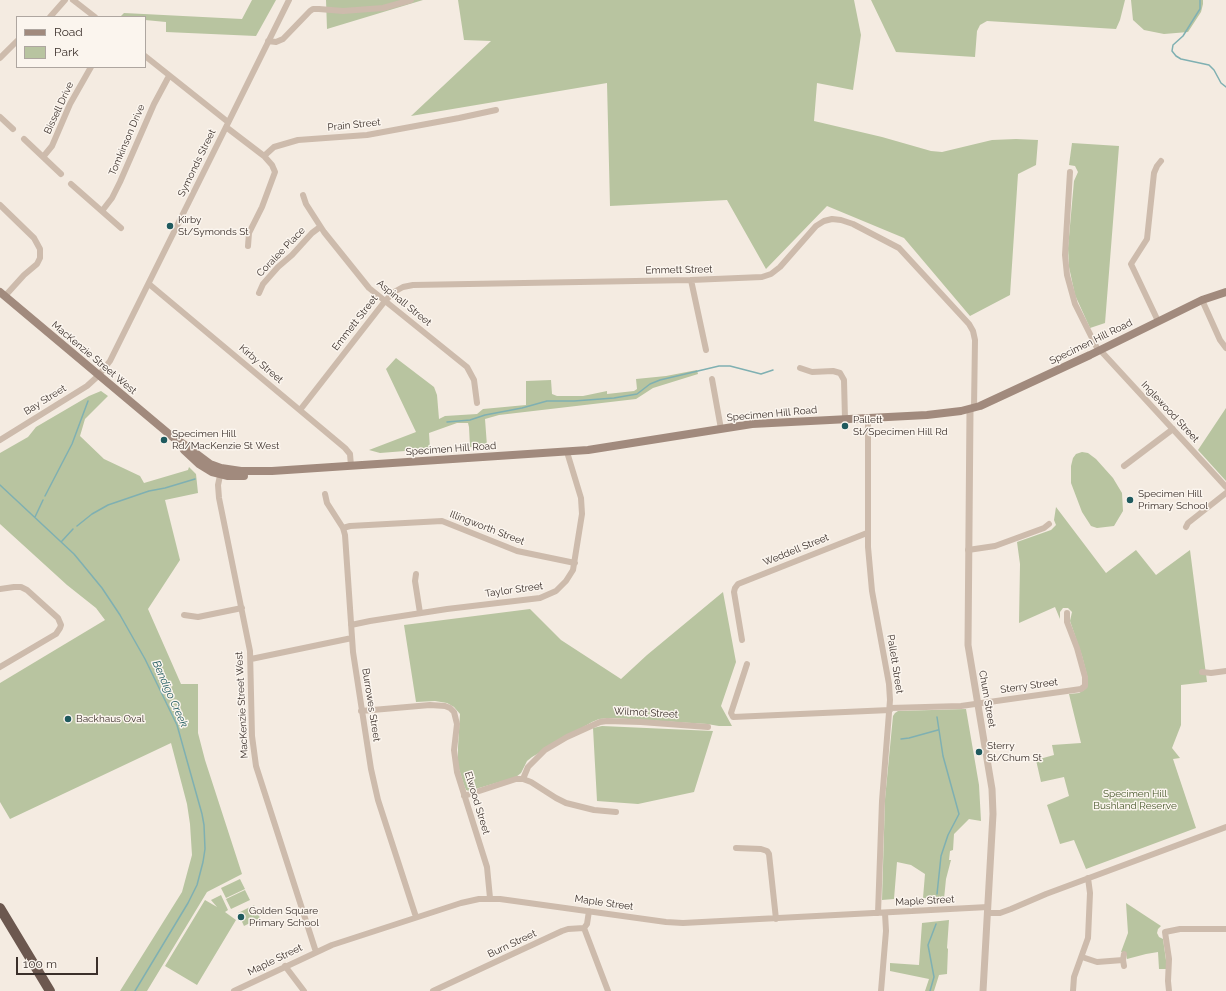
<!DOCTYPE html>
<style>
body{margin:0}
#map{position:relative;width:1226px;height:991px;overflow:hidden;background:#f4ebe1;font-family:Raleway,sans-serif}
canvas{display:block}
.legend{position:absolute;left:16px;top:16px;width:130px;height:52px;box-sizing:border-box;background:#fbf5ee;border:1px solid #aea6a0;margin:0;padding:5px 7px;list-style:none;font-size:12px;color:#3b302b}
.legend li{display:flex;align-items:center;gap:8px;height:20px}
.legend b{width:20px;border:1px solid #aea6a0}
.scale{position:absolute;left:16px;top:957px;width:82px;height:18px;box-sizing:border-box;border:2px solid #3b302b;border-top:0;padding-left:5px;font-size:12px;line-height:14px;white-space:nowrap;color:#3b302b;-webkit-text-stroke:3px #fbf5ee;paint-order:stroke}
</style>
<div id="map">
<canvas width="1226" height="991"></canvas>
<ul class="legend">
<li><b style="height:5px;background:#a18a7d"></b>Road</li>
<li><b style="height:11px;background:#b8c4a0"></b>Park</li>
</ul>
<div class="scale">100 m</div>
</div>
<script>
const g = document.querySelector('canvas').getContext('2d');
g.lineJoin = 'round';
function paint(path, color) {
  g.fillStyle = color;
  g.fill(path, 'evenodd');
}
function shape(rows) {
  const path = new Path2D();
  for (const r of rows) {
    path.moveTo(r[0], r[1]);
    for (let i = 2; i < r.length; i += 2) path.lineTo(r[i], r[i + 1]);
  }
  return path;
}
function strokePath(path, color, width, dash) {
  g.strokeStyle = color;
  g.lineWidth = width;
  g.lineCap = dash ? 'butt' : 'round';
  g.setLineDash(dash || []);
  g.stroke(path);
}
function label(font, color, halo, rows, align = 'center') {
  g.font = font + ' Raleway,sans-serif';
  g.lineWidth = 3;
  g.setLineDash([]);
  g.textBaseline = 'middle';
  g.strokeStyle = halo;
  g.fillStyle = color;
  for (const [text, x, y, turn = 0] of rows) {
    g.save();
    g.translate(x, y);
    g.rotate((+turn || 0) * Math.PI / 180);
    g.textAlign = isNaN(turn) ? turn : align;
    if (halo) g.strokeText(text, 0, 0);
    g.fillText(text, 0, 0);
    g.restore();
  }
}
const green = shape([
 [252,0,276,0,256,36,166,32,166,22,145,20,145,17,120,17,124,13,242,19],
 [326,0,423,0,327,29],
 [458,0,854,0,861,35,853,90,817,83,814,121,882,137,931,151,942,152,992,140,1016,139,1038,140,1036,165,1018,174,1010,295,970,316,904,238,827,206,766,269,727,200,610,206,607,83,411,116,491,41,464,40],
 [871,0,1125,0,1120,20,1116,29,987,21,980,25,977,31,975,57,896,52],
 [1131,0,1203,0,1203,4,1201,12,1188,32,1164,34,1144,30,1133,20],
 [1072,143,1119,146,1105,323,1090,328,1075,295,1069,267,1068,248,1074,181,1078,172,1075,166,1069,165],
 [396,358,434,387,437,395,439,419,445,416,477,414,483,409,526,405,526,381,551,380,552,394,557,396,583,396,607,391,607,394,634,391,637,389,636,379,666,376,697,370,698,374,653,388,636,399,499,415,485,419,487,446,470,447,469,427,468,423,457,423,429,433,430,449,380,453,369,450,416,432,386,369],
 [101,391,108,396,85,419,80,436,104,459,140,476,144,483,188,470,189,467,196,474,198,493,165,500,180,560,148,609,181,684,198,684,198,733,205,760,242,874,207,892,147,991,120,991,182,892,192,855,190,824,187,804,171,743,10,819,0,802,0,683,105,620,96,608,67,585,0,524,0,453,28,437,36,427,89,396],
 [1226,408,1226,481,1198,450],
 [1082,452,1088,453,1096,459,1113,478,1122,493,1123,511,1114,526,1097,528,1091,526,1082,512,1071,483,1071,466,1073,458,1076,454],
 [1056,507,1106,573,1136,550,1156,575,1190,550,1207,682,1181,685,1181,725,1172,748,1180,758,1173,759,1196,828,1086,869,1074,840,1060,844,1047,805,1069,796,1064,777,1041,782,1036,760,1054,755,1052,745,1081,743,1069,694,1079,693,1084,690,1088,683,1088,679,1082,656,1070,621,1072,612,1068,608,1063,608,1060,612,1060,619,1055,607,1019,623,1020,564,1017,542,1051,530,1056,525,1054,520],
 [723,592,736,662,721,706,732,726,719,726,707,724,613,718,599,719,592,722,532,757,527,761,521,773,516,777,469,791,466,790,464,785,458,766,458,747,460,714,454,707,447,703,435,701,416,702,404,625,530,609,561,640,621,679,647,655],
 [966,709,979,785,981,821,969,819,954,834,953,850,950,851,949,860,951,860,946,879,944,899,923,898,925,874,911,865,897,862,894,899,882,900,885,799,893,716,895,713,898,711],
 [602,726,713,731,694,792,638,804,597,801,593,728],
 [240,879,245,889,226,898,221,888],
 [245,890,250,900,231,909,226,899],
 [221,895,228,910,225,912,236,920,197,985,165,966,205,900,217,907,211,900],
 [1126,903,1161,926,1158,929,1157,933,1159,937,1163,939,1166,960,1166,969,1159,969,1158,952,1146,954,1127,959,1126,953,1121,952,1128,933],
 [254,905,260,918,244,926,238,913],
 [949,920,947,948,948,949,947,974,939,975,934,991,925,991,929,979,890,971,890,963,919,965,922,923]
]);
const stream = shape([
 [1200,0,1200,9,1198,12,1183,36,1173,45,1172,51,1176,56,1181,59,1209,65,1214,70,1221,83,1226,87],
 [447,422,470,420,485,415,522,408,547,401,574,401,614,398,637,394,650,384,660,380,719,366,730,366,761,374,773,370],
 [0,485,74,554,102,588,120,615,145,659,177,725,202,814,204,825,205,849,203,862,197,885,188,903,135,991],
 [45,496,72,444,88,401],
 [35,517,43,500],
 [77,526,92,514,108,505,149,491,165,488,195,479],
 [62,541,73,529],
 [937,717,943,756,959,814,948,835,941,856,937,894],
 [901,739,909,738,938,730],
 [930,991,934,977,928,945,936,924]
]);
const minor = shape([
 [73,0,95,17],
 [50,17,65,0],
 [268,41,276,42,283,39,310,11,313,9,319,9,343,11,383,8,411,0],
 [145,56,228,122],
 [0,58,17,41],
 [0,117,13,129],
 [226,127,264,156,272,165,275,172,262,207,249,233,248,246],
 [24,139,61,174],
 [264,156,274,147,298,140,367,135,459,118,496,110],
 [43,157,52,146,70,104,91,67],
 [1070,172,1065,255,1067,275,1075,304,1098,350],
 [71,184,121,228],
 [303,195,306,204,324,232,369,288,467,367,474,380,477,403],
 [0,205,34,238,40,249,40,258,37,264,24,275,5,296],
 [102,211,112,198,120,182,154,104,169,76],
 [691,280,706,350],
 [149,284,345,448,350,454,351,466],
 [259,293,263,284,278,267,292,255,312,233,320,227],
 [1202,300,1220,340,1226,348],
 [1158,321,1131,264,1147,239,1154,173,1157,166,1161,161],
 [1100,350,1226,487],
 [800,368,812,372,833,371,840,373,844,380,845,419],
 [712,379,721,429],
 [300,410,385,301,394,292,403,287,413,285,691,280,762,277,771,274,780,267,816,226,824,221,832,219,841,220,853,224,899,248,969,324,973,331,975,340,974,408],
 [868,418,868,547,872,591,889,684,890,700,882,801,878,913],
 [0,440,87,386,98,376,110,361,289,0],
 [1124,466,1173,429],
 [221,471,218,485,219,498,250,651,252,736,256,766,316,952],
 [325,494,327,503,343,528,345,535,353,652,371,769,378,800,416,917],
 [1186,527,1188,523,1226,493],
 [343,528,350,526,442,521,517,551,575,563],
 [968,550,995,546,1044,528,1049,524],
 [416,574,415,581,420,613],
 [0,589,14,587,21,587,27,590,58,618,61,625,60,628,56,634,0,667],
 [184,615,198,617,242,608],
 [351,625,370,621,447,609,540,598,556,591,566,581,573,570,582,514,581,498,567,452],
 [742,640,734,592,735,588,738,584,867,533],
 [251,659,352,638],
 [747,664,731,713,733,717,890,710],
 [1202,672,1211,673,1226,671],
 [890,708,961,706,1081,689,1085,686,1085,677,1077,648,1067,622,1067,613],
 [361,711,430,705,445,706,450,708,454,712,457,724,454,750,457,772,487,867,490,898],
 [523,779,528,767,545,750,567,737,600,722,607,721,641,722,708,727],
 [464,796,516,779,523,779,531,782,556,798,566,803,594,810,616,812],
 [736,848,761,849,767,851,769,854,776,919],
 [988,913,1000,913,1011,909,1046,894,1226,827],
 [584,928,608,991],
 [1124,954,1123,960,1124,966],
 [1082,957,1097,962,1123,960],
 [285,966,304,991],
 [234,991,332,945,461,903,479,899,500,899,666,922,683,923,988,907],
 [433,991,562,931,568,929,584,928,587,924,589,911],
 [881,991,886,931,885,913],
 [1073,991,1074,977,1088,938,1090,893,1088,878],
 [1169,991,1168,981,1169,959,1165,932,1180,929,1226,929]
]);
const tertiary = shape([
 [970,410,968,645,992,789,993,814,983,991]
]);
const secondary = shape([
 [0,292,175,439,182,443,210,464,221,468,241,471,272,471,588,450,752,424,927,415,961,411,980,406,1090,355,1202,300,1226,292],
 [184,450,199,464,212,472,228,476,244,476]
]);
const trunk = shape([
 [0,908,50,991]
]);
const markers = [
 [170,226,4,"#1f5a5e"],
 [845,426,4,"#1f5a5e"],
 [164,440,4,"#1f5a5e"],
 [1130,500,4,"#1f5a5e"],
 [68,719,4,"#1f5a5e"],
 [979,752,4,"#1f5a5e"],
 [241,917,4,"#1f5a5e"]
];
const streetNames = [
 ["Bissell Drive",59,108,-65],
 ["Prain Street",354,125,-6],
 ["Tomkinson Drive",127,140,-67],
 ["Symonds Street",197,163,-64],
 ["Coralee Place",281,252,-46],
 ["Emmett Street",679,270,-1],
 ["Aspinall Street",404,303,39],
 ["Emmett Street",355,323,-52],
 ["Specimen Hill Road",1091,342,-26],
 ["MacKenzie Street West",94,358,40],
 ["Kirby Street",261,364,40],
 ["Bay Street",45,400,-32],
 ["Inglewood Street",1170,412,47],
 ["Specimen Hill Road",772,414,-5],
 ["Specimen Hill Road",451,449,-4],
 ["Illingworth Street",487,528,21],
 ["Weddell Street",796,550,-22],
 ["Taylor Street",514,590,-8],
 ["Pallett Street",895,664,81],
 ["Sterry Street",1029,686,-8],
 ["Chum Street",987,699,80],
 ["MacKenzie Street West",242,705,-93],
 ["Burrowes Street",371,705,81],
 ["Wilmot Street",646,713,3],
 ["Elwood Street",477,803,73],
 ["Maple Street",925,901,-3],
 ["Maple Street",604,903,8],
 ["Burn Street",512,944,-25],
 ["Maple Street",275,960,-26]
];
const poiNames = [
 ["Kirby",178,220],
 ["St/Symonds St",178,232],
 ["Pallett",853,420],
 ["St/Specimen Hill Rd",853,432],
 ["Specimen Hill",172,434],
 ["Rd/MacKenzie St West",172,446],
 ["Specimen Hill",1138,494],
 ["Primary School",1138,506],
 ["Backhaus Oval",76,719],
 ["Sterry",987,746],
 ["St/Chum St",987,758],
 ["Golden Square",249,911],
 ["Primary School",249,923]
];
const parkNames = [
 ["Specimen Hill",1135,794],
 ["Bushland Reserve",1135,806]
];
const waterNames = [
 ["Bendigo Creek",170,694,66]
];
paint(green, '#b8c4a0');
strokePath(stream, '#7fb0b2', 1.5);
strokePath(minor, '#cdbbac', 6);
strokePath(tertiary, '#cdbbac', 7);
strokePath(secondary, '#a18a7d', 8);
strokePath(trunk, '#6c584f', 10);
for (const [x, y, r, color] of markers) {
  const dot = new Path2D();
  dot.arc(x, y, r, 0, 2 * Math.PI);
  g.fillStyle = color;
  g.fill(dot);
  strokePath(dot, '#fbf5ee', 1.5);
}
label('10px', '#3b302b', '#fbf5ee', streetNames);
label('10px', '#3b302b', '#fbf5ee', poiNames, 'left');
label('10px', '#4a5a2e', '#fbf5ee', parkNames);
label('italic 11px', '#1f5a5e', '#fbf5ee', waterNames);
</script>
